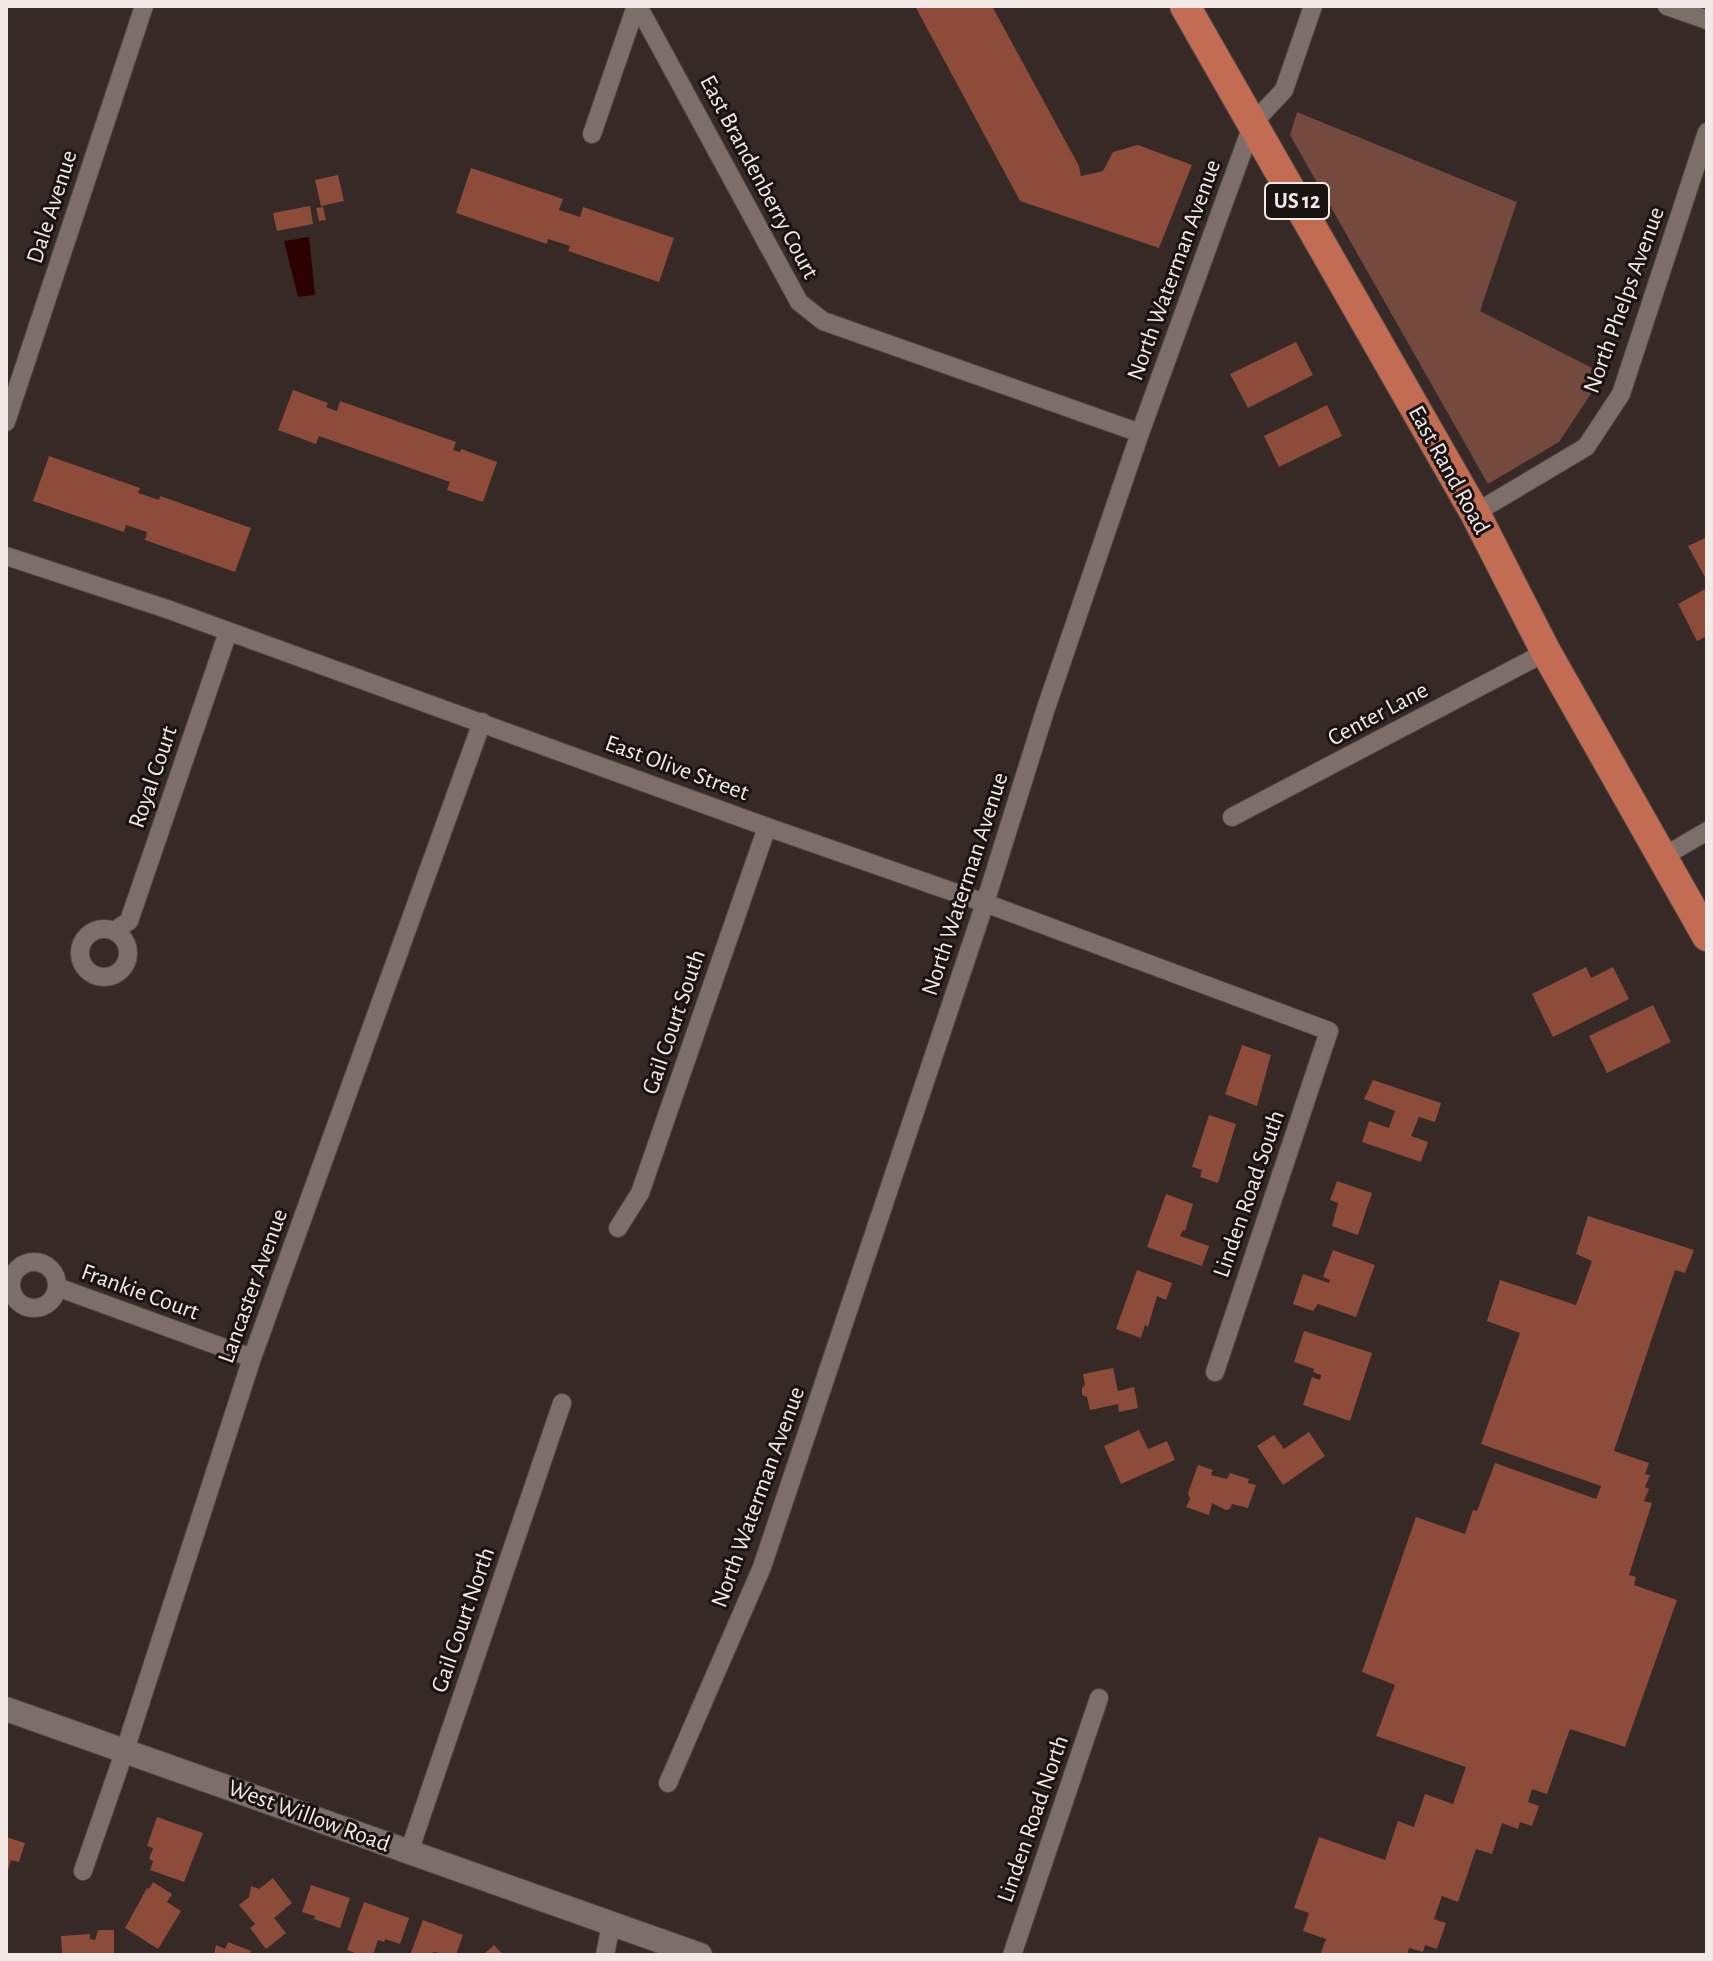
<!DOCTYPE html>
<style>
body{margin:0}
#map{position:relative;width:1713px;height:1961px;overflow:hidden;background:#362926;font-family:"Alegreya Sans",sans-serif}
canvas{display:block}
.frame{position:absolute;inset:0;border:8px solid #f3eae8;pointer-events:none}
</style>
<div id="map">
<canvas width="1713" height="1961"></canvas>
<div class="frame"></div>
</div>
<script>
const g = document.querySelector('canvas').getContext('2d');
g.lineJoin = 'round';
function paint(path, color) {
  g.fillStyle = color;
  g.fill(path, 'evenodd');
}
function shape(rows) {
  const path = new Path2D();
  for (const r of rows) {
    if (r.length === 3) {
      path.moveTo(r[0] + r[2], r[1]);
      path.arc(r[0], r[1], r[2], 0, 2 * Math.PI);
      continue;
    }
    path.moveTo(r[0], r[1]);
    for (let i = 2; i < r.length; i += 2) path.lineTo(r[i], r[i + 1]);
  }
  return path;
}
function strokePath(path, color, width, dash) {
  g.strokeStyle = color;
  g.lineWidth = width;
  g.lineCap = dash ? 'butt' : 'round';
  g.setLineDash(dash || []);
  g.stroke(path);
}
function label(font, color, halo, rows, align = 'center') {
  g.font = font + ' "Alegreya Sans",sans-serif';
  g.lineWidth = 6;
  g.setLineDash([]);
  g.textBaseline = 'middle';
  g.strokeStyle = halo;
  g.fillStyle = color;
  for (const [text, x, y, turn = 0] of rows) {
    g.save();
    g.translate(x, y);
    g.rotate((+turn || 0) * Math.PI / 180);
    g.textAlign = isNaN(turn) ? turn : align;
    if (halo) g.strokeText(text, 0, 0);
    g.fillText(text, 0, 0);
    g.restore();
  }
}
const green = shape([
 [1297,112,1517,202,1480,311,1604,374,1559,442,1488,484,1290,135]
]);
const water = shape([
 [309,237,315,295,298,297,284,241]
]);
const building = shape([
 [915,6,992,6,1079,166,1081,176,1103,171,1113,152,1138,145,1192,165,1159,248,1020,201],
 [471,168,563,199,559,210,580,217,583,207,674,238,659,282,568,251,570,246,548,239,547,244,456,213],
 [338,175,344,201,321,206,315,180],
 [310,206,313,224,277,231,273,213],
 [323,207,326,220,319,221,316,208],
 [1296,342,1313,375,1248,408,1230,374],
 [293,390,328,403,326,407,337,411,340,401,456,442,453,450,460,452,461,449,497,462,483,502,447,490,450,482,319,436,316,444,278,430],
 [1327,405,1342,436,1279,467,1264,436],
 [49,456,140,488,138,493,159,500,160,496,251,528,235,572,145,540,147,532,126,525,124,532,33,501],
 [1707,537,1707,581,1688,546],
 [1707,588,1707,636,1697,641,1678,604],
 [1586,967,1591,978,1613,967,1629,999,1553,1037,1532,994],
 [1653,1005,1671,1042,1607,1073,1589,1036],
 [1242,1045,1271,1055,1257,1106,1225,1094],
 [1373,1080,1441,1103,1435,1122,1419,1117,1411,1136,1428,1142,1421,1162,1362,1142,1369,1121,1389,1128,1395,1111,1364,1099],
 [1209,1115,1236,1124,1218,1183,1200,1177,1202,1170,1192,1167],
 [1337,1181,1372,1193,1358,1235,1332,1226,1338,1203,1330,1200],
 [1166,1194,1193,1204,1185,1231,1183,1230,1180,1236,1209,1246,1202,1266,1147,1247],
 [1588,1216,1694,1250,1685,1273,1675,1270,1614,1451,1649,1463,1645,1474,1650,1475,1645,1487,1649,1489,1644,1501,1652,1503,1629,1575,1636,1577,1634,1585,1677,1600,1625,1747,1570,1729,1547,1794,1532,1789,1528,1802,1539,1806,1532,1826,1520,1822,1518,1829,1502,1823,1492,1854,1476,1849,1458,1902,1442,1896,1434,1919,1446,1923,1437,1949,1425,1945,1423,1952,1409,1948,1407,1955,1320,1955,1326,1939,1303,1931,1309,1913,1294,1908,1319,1837,1385,1860,1398,1821,1414,1827,1425,1794,1453,1804,1466,1767,1376,1736,1395,1685,1362,1672,1416,1517,1465,1534,1473,1510,1477,1511,1495,1463,1596,1499,1601,1486,1481,1444,1520,1333,1487,1321,1500,1280,1576,1305,1592,1261,1576,1254],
 [1333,1250,1375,1265,1356,1317,1318,1304,1313,1311,1293,1304,1303,1274,1329,1283,1330,1280,1323,1277],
 [1137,1270,1172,1283,1166,1300,1157,1296,1148,1327,1145,1325,1141,1338,1116,1329],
 [1304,1331,1372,1353,1350,1421,1303,1405,1312,1377,1320,1380,1321,1375,1313,1372,1314,1369,1294,1362],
 [1113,1368,1118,1391,1134,1387,1138,1408,1119,1412,1118,1404,1090,1410,1087,1397,1082,1395,1082,1388,1085,1385,1083,1374],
 [1139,1430,1148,1449,1167,1441,1175,1460,1121,1484,1104,1446],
 [1309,1432,1325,1456,1283,1485,1257,1446,1274,1435,1284,1449],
 [1198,1465,1213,1470,1211,1475,1227,1479,1230,1473,1249,1479,1248,1483,1256,1485,1248,1508,1232,1504,1230,1509,1226,1510,1212,1503,1209,1515,1186,1507,1190,1499,1188,1493],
 [157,1817,203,1833,184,1882,150,1870,153,1861,149,1859,153,1848,147,1846],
 [6,1837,25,1843,19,1862,11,1860,7,1874],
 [273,1878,292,1903,274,1918,286,1933,266,1949,250,1928,255,1924,239,1905,249,1897,251,1886,259,1889],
 [153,1882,172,1894,167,1902,181,1911,158,1949,125,1928,147,1888,149,1889],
 [311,1885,350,1898,340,1928,314,1919,315,1916,302,1912],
 [364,1902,409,1918,400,1944,385,1939,384,1942,378,1940,373,1955,360,1955,347,1950],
 [423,1920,463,1935,456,1955,433,1952,432,1955,410,1955],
 [98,1930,114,1930,114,1955,62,1953,61,1936,90,1934,90,1939,95,1940],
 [228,1942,251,1951,249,1955,214,1955,216,1945,225,1949],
 [494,1945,503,1955,483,1955]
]);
const minor = shape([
 [638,6,799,302,823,321,1140,433],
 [1667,6,1707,20],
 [592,134,636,6],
 [6,422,144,6],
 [1475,513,1586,447,1621,394,1707,132],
 [6,556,167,609,767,827,985,903,1329,1031,1215,1372],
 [1232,817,1546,652],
 [1663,857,1707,831],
 [104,953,24],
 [114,931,129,921,228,632],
 [618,1228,640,1193,767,827],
 [34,1285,23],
 [57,1287,252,1358],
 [668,1783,762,1567,985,903,1046,708,1140,433,1223,205,1253,123,1284,90,1313,6],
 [409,1852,562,1403],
 [83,1871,125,1750,252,1358,482,722],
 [605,1955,611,1924],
 [1012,1955,1099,1698]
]);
const tertiary = shape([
 [6,1709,700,1955]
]);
const primary = shape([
 [1185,6,1475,513,1546,652,1707,936]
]);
const shields = [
 [1297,201,64]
];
const shieldNames = [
 ["US 12",1297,201]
];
const streetNames = [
 ["East Brandenberry Court",759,177,62],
 ["Dale Avenue",52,207,-72],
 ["North Waterman Avenue",1174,270,-70],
 ["North Phelps Avenue",1624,300,-70],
 ["East Rand Road",1449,470,61],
 ["Center Lane",1378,714,-28],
 ["East Olive Street",677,768,20],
 ["Royal Court",153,777,-71],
 ["North Waterman Avenue",965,884,-72],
 ["Gail Court South",674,1022,-71],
 ["Linden Road South",1249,1194,-71],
 ["Lancaster Avenue",253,1286,-70],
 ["Frankie Court",140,1292,20],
 ["North Waterman Avenue",758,1497,-70],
 ["Gail Court North",463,1620,-71],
 ["West Willow Road",309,1816,20],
 ["Linden Road North",1033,1819,-71]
];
paint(green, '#734a3d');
paint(water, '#2c0200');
paint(building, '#8c4c39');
strokePath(minor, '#504643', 20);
strokePath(tertiary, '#504643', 26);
strokePath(primary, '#504643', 32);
strokePath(minor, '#7d6e6a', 18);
strokePath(tertiary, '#7d6e6a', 24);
strokePath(primary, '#c16c53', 30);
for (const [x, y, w] of shields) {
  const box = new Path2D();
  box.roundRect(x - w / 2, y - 18, w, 36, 6);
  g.fillStyle = '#191412';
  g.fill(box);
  strokePath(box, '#f3eae8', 2);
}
label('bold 22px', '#f3eae8', null, shieldNames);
label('24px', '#f3eae8', '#191412', streetNames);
</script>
